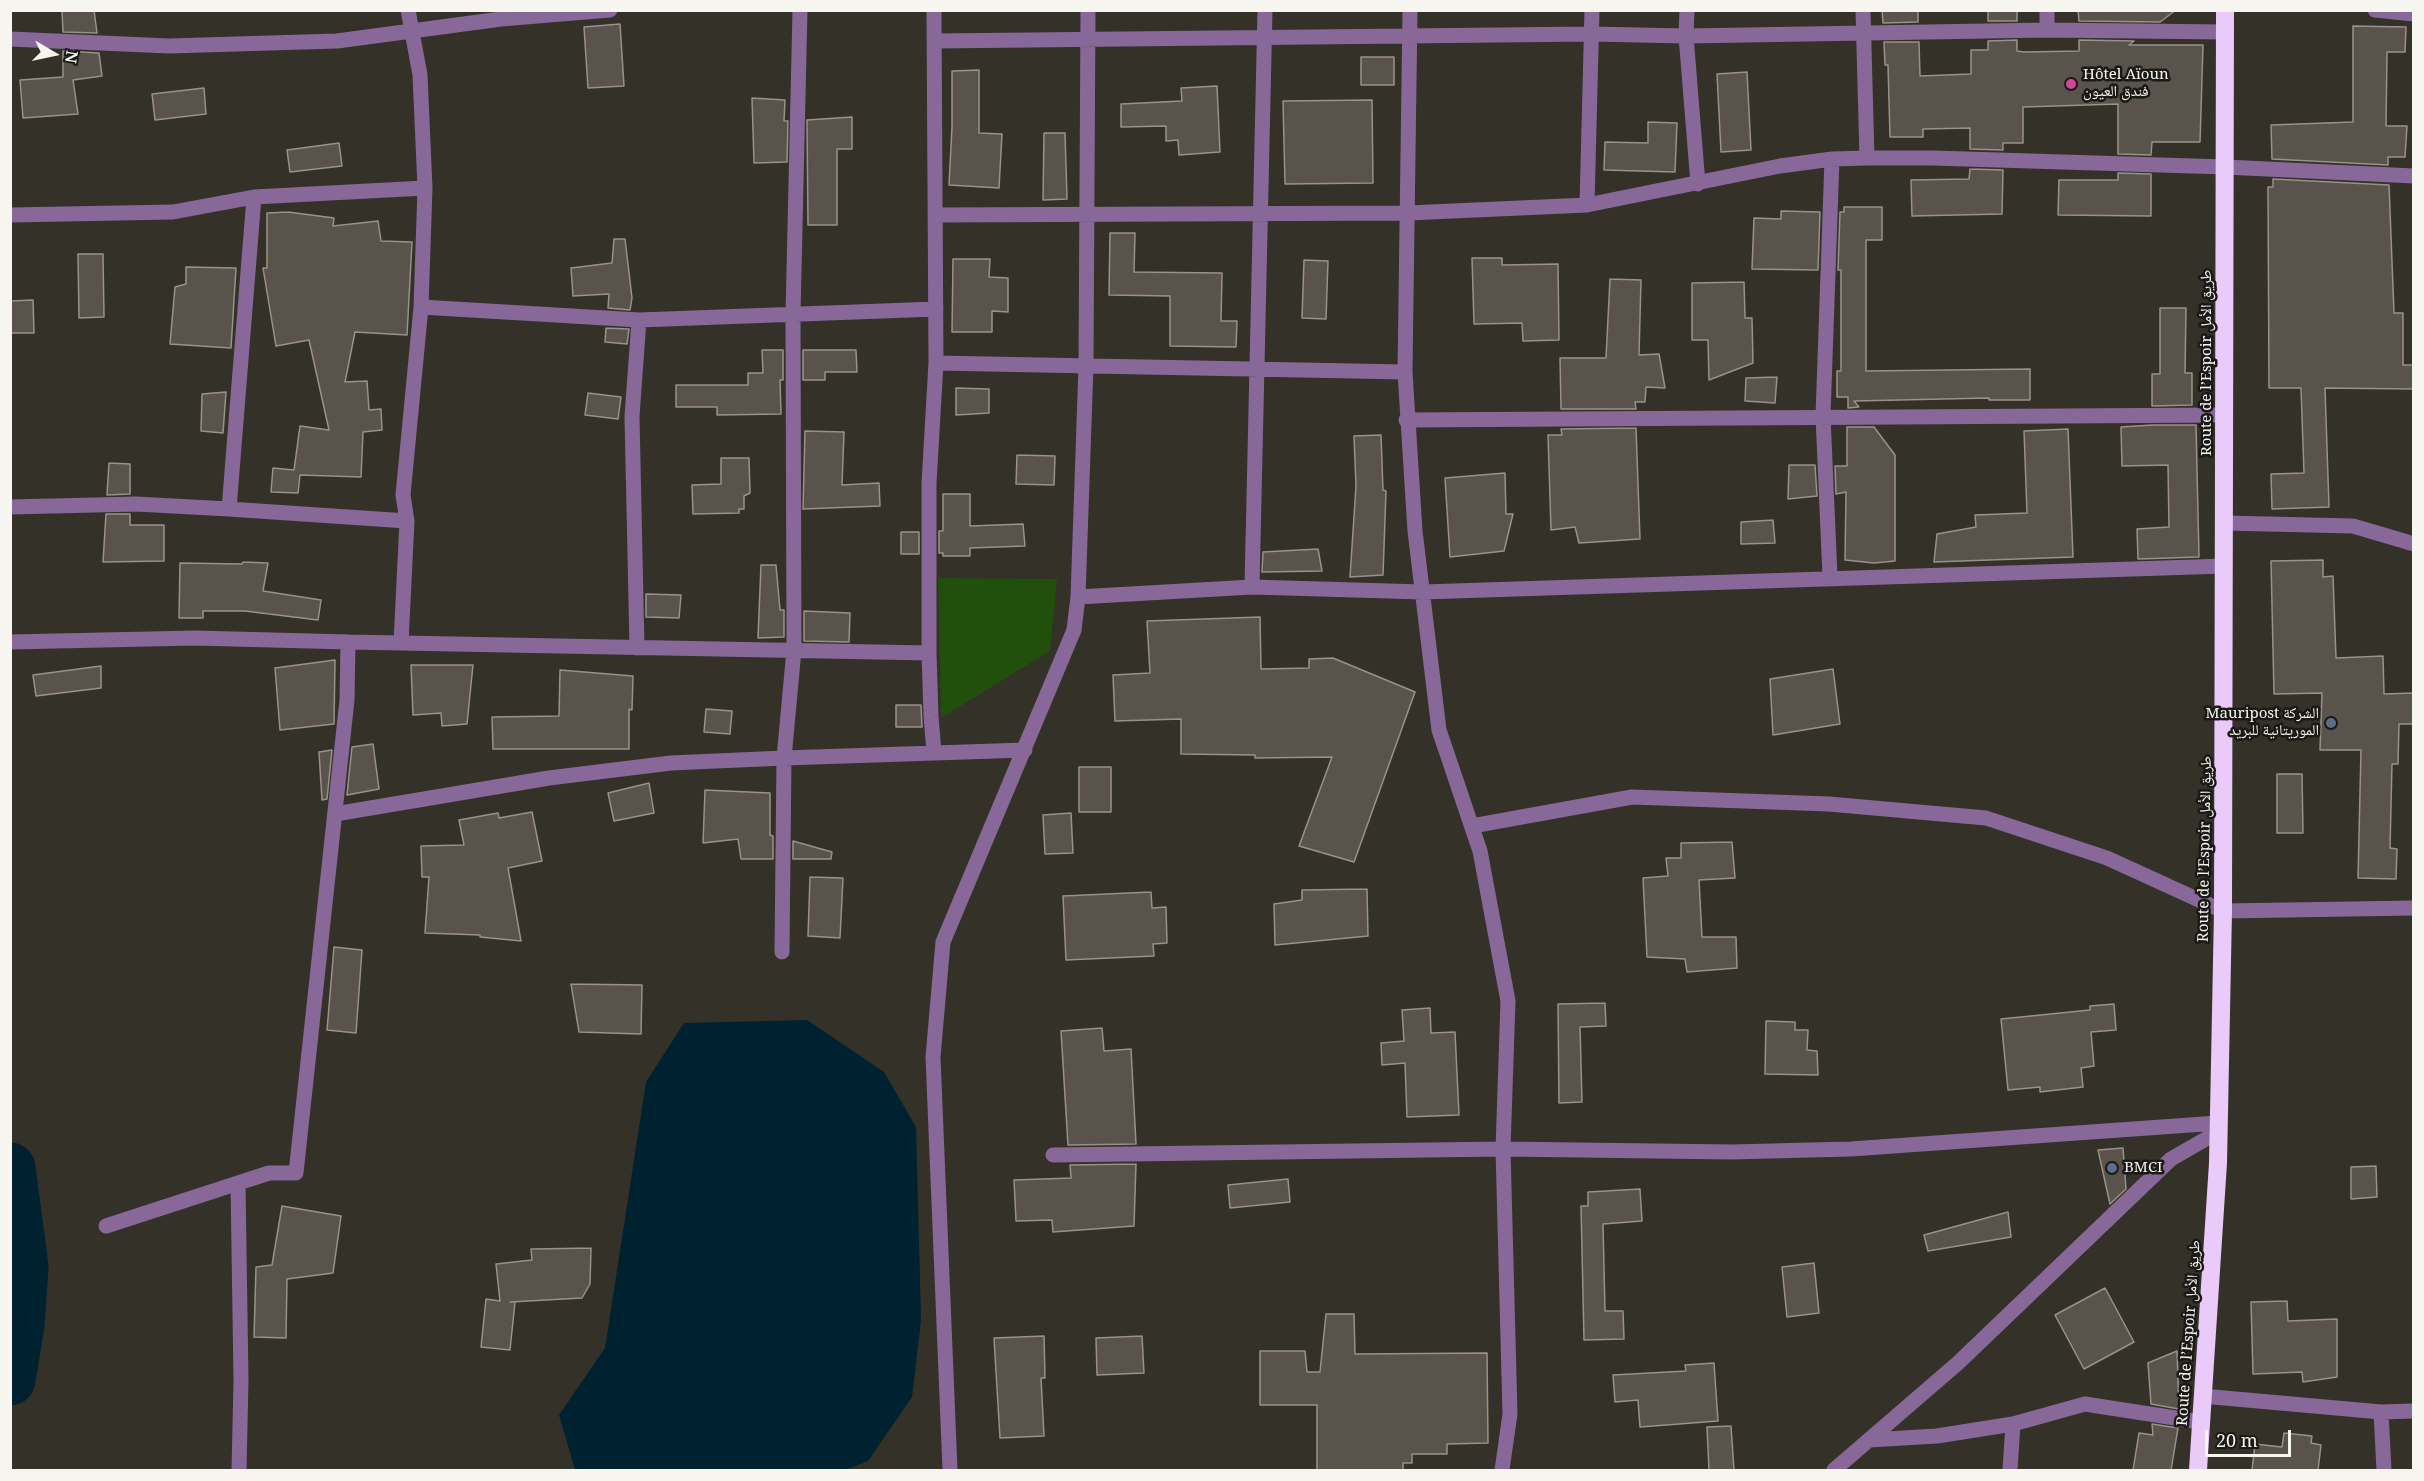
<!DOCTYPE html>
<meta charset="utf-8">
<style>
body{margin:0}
#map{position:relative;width:2424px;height:1481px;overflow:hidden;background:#333128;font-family:"Noto Serif",serif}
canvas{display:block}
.frame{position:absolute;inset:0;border:12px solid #f7f5f0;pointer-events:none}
.north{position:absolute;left:24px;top:24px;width:60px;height:60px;-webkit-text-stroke:4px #1a1915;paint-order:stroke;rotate:99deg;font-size:16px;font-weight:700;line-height:24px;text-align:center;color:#f7f5f0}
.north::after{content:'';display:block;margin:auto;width:21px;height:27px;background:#f7f5f0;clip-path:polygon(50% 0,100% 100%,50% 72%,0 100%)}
.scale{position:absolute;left:2205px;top:1430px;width:86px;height:27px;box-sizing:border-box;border:3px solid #f7f5f0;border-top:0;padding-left:8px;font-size:18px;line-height:21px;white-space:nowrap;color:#f7f5f0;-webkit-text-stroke:4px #1a1915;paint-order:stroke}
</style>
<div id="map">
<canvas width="2424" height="1481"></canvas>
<div class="frame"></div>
<div class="north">N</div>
<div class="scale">20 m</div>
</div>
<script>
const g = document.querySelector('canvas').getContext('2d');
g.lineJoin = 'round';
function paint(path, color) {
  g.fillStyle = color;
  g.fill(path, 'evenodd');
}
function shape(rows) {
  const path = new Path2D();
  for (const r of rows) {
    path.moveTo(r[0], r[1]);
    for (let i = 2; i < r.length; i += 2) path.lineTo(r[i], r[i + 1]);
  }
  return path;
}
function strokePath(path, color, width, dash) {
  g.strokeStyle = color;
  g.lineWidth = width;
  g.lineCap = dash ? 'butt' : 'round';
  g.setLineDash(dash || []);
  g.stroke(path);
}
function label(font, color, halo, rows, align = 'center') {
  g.font = font + ' "Noto Serif","Noto Naskh Arabic",serif';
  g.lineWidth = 5;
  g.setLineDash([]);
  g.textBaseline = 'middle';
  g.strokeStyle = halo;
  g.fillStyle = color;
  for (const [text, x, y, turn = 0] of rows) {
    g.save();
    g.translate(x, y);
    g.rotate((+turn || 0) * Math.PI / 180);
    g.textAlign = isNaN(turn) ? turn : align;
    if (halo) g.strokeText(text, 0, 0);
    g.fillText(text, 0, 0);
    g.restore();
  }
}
const green = shape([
 [938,578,1057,579,1050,651,941,718]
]);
const water = shape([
 [807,1020,884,1072,916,1127,921,1320,912,1397,868,1461,845,1470,575,1470,559,1415,605,1348,646,1082,684,1023]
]);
const river = shape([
 [10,1168,23,1267,19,1325,10,1380]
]);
const building = shape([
 [62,10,94,10,97,33,63,32,62,10],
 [1882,10,1918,10,1918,22,1883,23,1882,10],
 [1988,10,2017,10,2017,21,1988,21,1988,10],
 [2078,10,2176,10,2160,22,2079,21,2078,10],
 [620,24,624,86,588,88,584,27,620,24],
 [2353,26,2406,27,2405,52,2387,52,2386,126,2407,126,2405,157,2388,157,2388,165,2272,159,2271,125,2353,122,2353,26],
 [2017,40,2017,51,2024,52,2079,51,2079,40,2134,41,2129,45,2203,45,2200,142,2152,142,2151,155,2118,154,2118,104,2023,107,2023,143,2003,143,2003,150,1970,149,1970,128,1923,129,1923,137,1890,137,1888,65,1885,65,1884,42,1919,42,1920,76,1971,74,1971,50,1988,50,1988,41,2017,40],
 [63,51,99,53,102,76,73,80,78,114,23,118,20,80,63,77,63,51],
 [1361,57,1394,57,1394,85,1361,85,1361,57],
 [979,70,979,133,1002,134,999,188,949,185,952,127,952,71,979,70],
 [1747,72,1751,150,1721,152,1717,74,1747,72],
 [1217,86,1220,152,1179,155,1178,140,1166,141,1166,126,1121,127,1121,104,1182,101,1181,88,1217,86],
 [204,88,206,114,155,120,152,94,204,88],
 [752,98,785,100,784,121,788,121,787,162,754,163,752,98],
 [1372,100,1373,183,1285,184,1283,101,1372,100],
 [852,117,852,149,837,149,837,225,808,225,807,120,852,117],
 [1648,122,1677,123,1675,172,1604,170,1605,142,1648,143,1648,122],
 [1044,133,1065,133,1067,199,1043,200,1044,133],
 [339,143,342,166,290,172,287,150,339,143],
 [1970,169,2003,170,2002,214,1912,216,1911,180,1969,179,1970,169],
 [2118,173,2151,174,2151,216,2058,215,2059,180,2118,180,2118,173],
 [2273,179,2389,185,2394,313,2403,313,2403,365,2414,365,2414,389,2325,388,2329,507,2272,509,2271,474,2304,473,2301,388,2269,388,2268,187,2273,187,2273,179],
 [1844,207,1882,207,1882,240,1866,240,1866,371,2030,369,2030,400,1989,400,1989,398,1854,401,1859,407,1848,408,1848,397,1837,397,1837,371,1841,371,1841,270,1838,270,1840,212,1844,212,1844,207],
 [1781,211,1820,212,1818,270,1752,269,1754,218,1781,219,1781,211],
 [288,212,334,218,333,226,378,221,381,241,412,242,407,335,355,332,345,382,367,381,369,410,381,409,382,430,363,432,361,477,300,475,298,493,271,492,273,468,294,470,300,426,329,430,309,340,276,346,263,268,267,268,267,213,288,212],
 [1110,233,1135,233,1134,272,1222,273,1221,321,1237,321,1236,347,1170,346,1170,296,1109,295,1110,233],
 [614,239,625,239,632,298,630,310,608,308,609,294,573,296,571,268,612,263,614,239],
 [78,254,103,254,104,317,79,318,78,254],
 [1472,258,1502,258,1502,265,1558,264,1559,340,1523,341,1522,323,1474,324,1472,258],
 [953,259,990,259,989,277,1008,278,1008,312,992,311,992,332,952,332,953,259],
 [1304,260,1328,261,1326,319,1302,318,1304,260],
 [186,267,236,268,231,348,170,344,175,287,186,284,186,267],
 [1610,279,1641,280,1639,355,1659,354,1665,388,1646,387,1645,402,1635,402,1636,409,1561,409,1560,358,1606,358,1610,279],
 [1744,282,1745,318,1752,318,1753,363,1709,380,1708,340,1692,340,1692,283,1744,282],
 [33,300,34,333,10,333,10,301,33,300],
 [2160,308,2186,308,2185,373,2192,373,2192,405,2152,406,2152,374,2160,374,2160,308],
 [606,328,629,329,627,344,605,342,606,328],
 [762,350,783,350,783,380,780,380,781,414,717,415,717,407,676,407,676,385,748,385,748,373,763,373,762,350],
 [803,350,856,350,857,372,825,372,825,380,803,380,803,350],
 [1777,377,1775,403,1745,401,1746,378,1777,377],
 [956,388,989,389,989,413,956,415,956,388],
 [226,392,223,433,201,431,202,394,226,392],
 [588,393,621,397,618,419,585,415,588,393],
 [2153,425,2196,425,2199,557,2138,559,2137,529,2169,527,2168,465,2122,466,2121,427,2153,425],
 [1847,427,1874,427,1895,455,1895,561,1874,563,1845,560,1846,492,1836,494,1835,466,1847,466,1847,427],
 [1636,428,1640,539,1579,543,1575,527,1551,530,1548,435,1562,435,1561,429,1636,428],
 [2068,429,2073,557,1934,562,1937,534,1976,527,1975,515,2027,513,2024,431,2068,429],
 [805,431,844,432,842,485,879,483,880,506,803,509,805,431],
 [1381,435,1383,490,1386,491,1383,575,1350,577,1356,486,1354,436,1381,435],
 [1017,455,1055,456,1054,485,1016,484,1017,455],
 [721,458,749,458,750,493,744,496,744,509,739,509,739,513,693,514,692,485,721,484,721,458],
 [109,463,130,464,130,494,107,495,109,463],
 [1789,465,1815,465,1817,496,1788,499,1789,465],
 [1505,473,1506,514,1513,514,1504,551,1450,557,1445,478,1505,473],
 [943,494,970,494,970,526,1023,524,1025,546,970,548,970,556,943,556,943,553,939,553,939,531,943,531,943,494],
 [106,514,130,514,130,525,164,525,164,561,103,562,106,514],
 [1773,520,1775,543,1741,544,1741,522,1773,520],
 [901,532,919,532,919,554,901,554,901,532],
 [1318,549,1322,571,1262,572,1263,552,1318,549],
 [2323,560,2323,577,2333,576,2336,658,2383,656,2384,694,2414,693,2414,724,2399,724,2398,764,2392,764,2390,848,2397,849,2396,879,2358,878,2361,750,2320,750,2322,693,2274,694,2271,561,2323,560],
 [243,562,268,563,263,591,321,600,318,620,245,611,203,611,203,618,179,618,180,563,242,564,243,562],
 [761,565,776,565,780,610,784,610,784,637,758,638,761,565],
 [646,594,681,595,679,618,646,617,646,594],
 [804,611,850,613,849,642,804,641,804,611],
 [1260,617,1261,669,1309,668,1309,659,1333,658,1415,692,1354,862,1299,846,1332,757,1255,758,1255,755,1181,754,1181,719,1115,721,1113,675,1150,673,1147,621,1260,617],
 [335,660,334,724,280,730,275,668,335,660],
 [411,665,473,665,467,724,442,726,441,713,413,715,411,665],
 [101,666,101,688,36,696,33,675,101,666],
 [1833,669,1840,724,1773,735,1770,679,1833,669],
 [560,670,633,676,632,710,629,709,629,749,493,749,492,717,559,716,560,670],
 [896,705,921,705,922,727,896,727,896,705],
 [706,709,732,711,730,734,704,732,706,709],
 [373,744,379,789,347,795,352,747,373,744],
 [332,750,327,799,322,800,319,752,332,750],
 [1079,767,1111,767,1111,812,1079,812,1079,767],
 [2277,774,2302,774,2303,833,2277,833,2277,774],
 [649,783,654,813,614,821,608,793,649,783],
 [705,790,770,793,770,835,773,836,773,859,741,859,738,839,703,843,705,790],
 [532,812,542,861,508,868,521,941,480,937,480,935,425,933,429,877,422,877,421,846,464,845,459,820,498,813,499,818,532,812],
 [1071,813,1073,853,1045,854,1043,815,1071,813],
 [793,841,832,852,831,859,793,859,793,841],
 [1732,842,1735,878,1699,880,1702,937,1736,937,1737,968,1687,972,1685,959,1647,957,1643,878,1668,876,1666,858,1681,858,1681,843,1732,842],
 [810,877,843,878,840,938,808,936,810,877],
 [1367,889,1368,936,1275,945,1274,904,1302,900,1302,890,1367,889],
 [1151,892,1152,908,1166,907,1167,943,1153,944,1154,956,1066,960,1063,896,1151,892],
 [334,947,362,950,356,1033,327,1030,334,947],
 [571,984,642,985,641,1034,579,1032,571,984],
 [1605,1003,1606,1026,1580,1027,1582,1102,1559,1103,1558,1004,1605,1003],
 [2114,1004,2116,1030,2091,1032,2094,1066,2081,1068,2083,1087,2040,1092,2040,1087,2008,1090,2001,1019,2090,1010,2090,1006,2114,1004],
 [1430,1008,1431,1033,1455,1032,1459,1115,1407,1117,1405,1063,1382,1065,1381,1043,1404,1041,1402,1010,1430,1008],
 [1766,1021,1795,1022,1795,1030,1808,1030,1807,1050,1817,1051,1818,1075,1765,1074,1766,1021],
 [1102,1028,1104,1051,1131,1049,1136,1144,1068,1145,1061,1031,1102,1028],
 [2123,1148,2126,1189,2110,1204,2098,1150,2123,1148],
 [1136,1164,1134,1226,1053,1232,1052,1220,1016,1221,1014,1180,1071,1178,1070,1165,1136,1164],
 [2376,1166,2377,1197,2351,1199,2351,1167,2376,1166],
 [1288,1179,1290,1202,1230,1208,1228,1185,1288,1179],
 [1640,1189,1642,1221,1603,1224,1605,1311,1623,1311,1624,1339,1584,1340,1581,1206,1588,1206,1588,1192,1640,1189],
 [282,1206,341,1216,333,1273,287,1279,286,1338,254,1337,256,1267,272,1265,282,1206],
 [2008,1212,2011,1237,1928,1251,1924,1235,2008,1212],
 [591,1248,590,1284,582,1298,510,1302,515,1302,510,1350,481,1347,486,1299,500,1301,496,1264,532,1260,531,1249,591,1248],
 [1814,1263,1819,1313,1787,1317,1782,1267,1814,1263],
 [2105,1288,2134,1342,2084,1369,2055,1315,2105,1288],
 [2287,1301,2288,1321,2337,1319,2337,1377,2303,1382,2302,1372,2253,1374,2251,1302,2287,1301],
 [1326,1314,1354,1314,1355,1354,1487,1353,1488,1443,1447,1444,1447,1454,1412,1454,1412,1463,1403,1463,1403,1470,1317,1470,1317,1405,1260,1405,1260,1351,1305,1351,1307,1372,1320,1372,1326,1314],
 [1044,1336,1045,1378,1041,1378,1044,1436,1000,1438,994,1338,1044,1336],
 [1142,1336,1144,1373,1097,1375,1096,1338,1142,1336],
 [2177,1351,2179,1409,2151,1404,2148,1363,2177,1351],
 [1714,1363,1718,1421,1640,1427,1638,1400,1615,1402,1613,1375,1686,1371,1685,1365,1714,1363],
 [2152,1424,2178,1428,2171,1470,2133,1470,2139,1433,2153,1435,2152,1424],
 [1731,1426,1734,1470,1709,1470,1707,1427,1731,1426],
 [2284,1433,2312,1436,2311,1443,2321,1445,2318,1470,2252,1470,2255,1444,2282,1447,2284,1433]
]);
const minor = shape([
 [934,10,936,363,929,483,929,653,931,716,934,753],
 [1410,10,1405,372,1415,531,1439,730,1480,851,1508,1001,1503,1149,1510,1414,1502,1470],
 [1687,10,1686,36,1698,184],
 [1863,10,1867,158],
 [2047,10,2047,30],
 [2375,10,2414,14],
 [10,39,169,46,337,41,501,19,610,10],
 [935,41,1592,34,1686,36,2047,30,2225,32],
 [1587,205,1592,10],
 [10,215,173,212,254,197,425,188],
 [936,215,1408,213,1587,205,1780,166,1832,159,1867,158,1933,158,2225,167,2414,176],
 [421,307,639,320,936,309],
 [936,363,1405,372],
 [1406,420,2225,415],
 [10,507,136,504,229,509,254,197],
 [229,509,407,521],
 [2225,523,2353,526,2414,544],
 [1830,577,1823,416,1832,159],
 [1252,587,1265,10],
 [1078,597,1252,587,1423,592,2225,566],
 [10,642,196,638,348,642,347,700,296,1173,269,1173,106,1226],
 [348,642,929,653],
 [401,643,407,521,403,495,421,307,425,188,420,75,408,10],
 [637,648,632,416,639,320],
 [335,814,549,778,671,763,784,758,1025,750],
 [1472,826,1632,797,1829,804,1986,818,2107,858,2223,911,2414,908],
 [782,952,784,758,794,650,793,314,800,10],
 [1053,1155,1503,1149,1732,1152,1851,1149,2218,1123],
 [238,1184,241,1380,239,1470],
 [2202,1396,2381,1412,2414,1411],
 [2381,1412,2384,1470],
 [1869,1440,1937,1436,2013,1424],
 [950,1470,933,1057,943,942,1074,630,1078,597,1086,366,1088,10],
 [1834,1470,1958,1363,2171,1159,2218,1132],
 [2010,1470,2013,1424,2085,1404,2201,1422]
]);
const highway = shape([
 [2198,1470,2218,1163,2223,911,2225,10]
]);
const markers = [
 [2071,84,6,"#d1479c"],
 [2331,723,6,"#5c6f8a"],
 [2112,1168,6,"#5c6f8a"]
];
const poiNames = [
 ["Hôtel Aïoun",2083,75],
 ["فندق العيون",2083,92],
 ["Mauripost الشركة",2319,714,"right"],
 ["الموريتانية للبريد",2319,731,"right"],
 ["BMCI",2124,1168]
];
const streetNames = [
 ["Route de l’Espoir طريق الأمل",2207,363,-90],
 ["Route de l’Espoir طريق الأمل",2205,849,-89],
 ["Route de l’Espoir طريق الأمل",2189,1333,-86]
];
paint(green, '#21500d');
paint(water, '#002230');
strokePath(river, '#002230', 51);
paint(building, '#59534c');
strokePath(building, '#99928a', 1.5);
strokePath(minor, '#886898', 15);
strokePath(highway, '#e9caf9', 18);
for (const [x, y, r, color] of markers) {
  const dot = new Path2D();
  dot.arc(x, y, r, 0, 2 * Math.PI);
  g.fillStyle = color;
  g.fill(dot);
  strokePath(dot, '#1a1915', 2);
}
label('15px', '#f7f5f0', '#1a1915', poiNames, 'left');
label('15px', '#f7f5f0', '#1a1915', streetNames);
</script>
